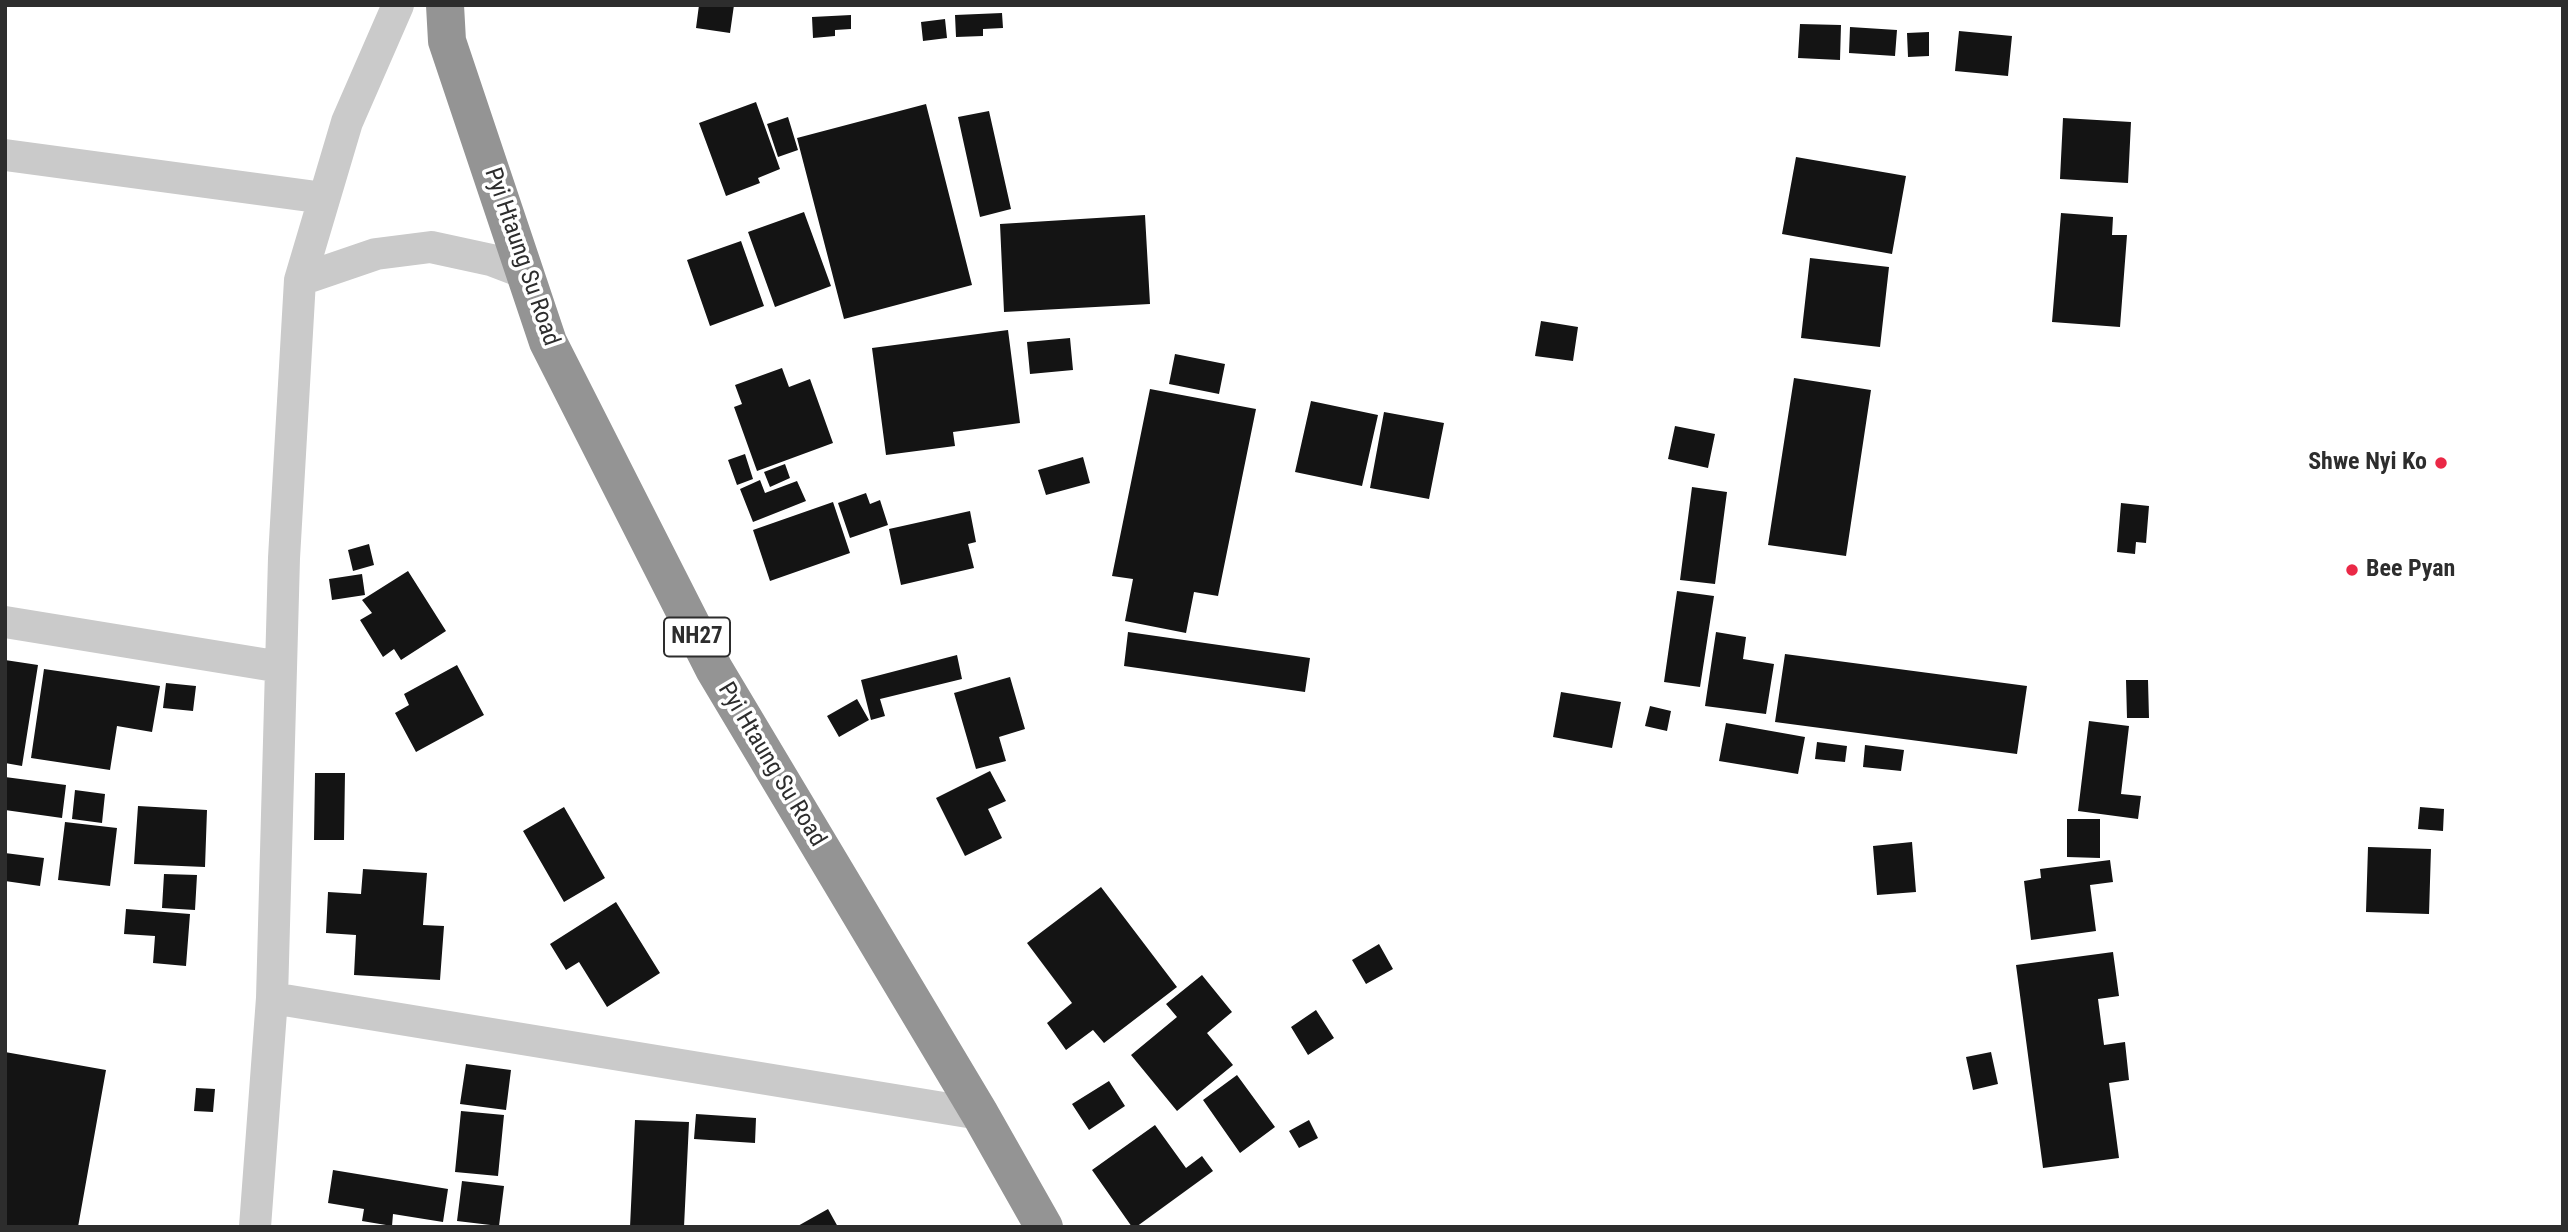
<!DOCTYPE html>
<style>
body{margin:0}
#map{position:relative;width:2568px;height:1232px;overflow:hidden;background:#fff;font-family:"Roboto Condensed",sans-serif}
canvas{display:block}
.frame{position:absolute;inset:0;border:7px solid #2d2d2d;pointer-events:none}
</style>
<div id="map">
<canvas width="2568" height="1232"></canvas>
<div class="frame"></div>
</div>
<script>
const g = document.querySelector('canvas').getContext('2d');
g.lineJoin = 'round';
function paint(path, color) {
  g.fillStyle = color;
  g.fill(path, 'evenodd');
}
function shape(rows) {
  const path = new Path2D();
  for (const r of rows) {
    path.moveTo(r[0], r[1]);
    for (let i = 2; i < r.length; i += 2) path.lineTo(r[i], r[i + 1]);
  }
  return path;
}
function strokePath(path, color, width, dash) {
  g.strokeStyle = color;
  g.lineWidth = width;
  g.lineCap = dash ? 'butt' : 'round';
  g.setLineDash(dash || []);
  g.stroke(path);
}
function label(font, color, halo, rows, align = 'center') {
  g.font = font + ' "Roboto Condensed",sans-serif';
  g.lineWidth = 7;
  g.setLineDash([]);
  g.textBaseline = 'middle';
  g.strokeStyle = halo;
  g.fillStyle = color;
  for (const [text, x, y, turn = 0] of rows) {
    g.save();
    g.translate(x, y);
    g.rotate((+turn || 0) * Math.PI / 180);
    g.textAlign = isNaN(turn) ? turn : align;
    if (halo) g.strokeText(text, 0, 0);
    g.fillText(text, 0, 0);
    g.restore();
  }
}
const building = shape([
 [699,5,734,5,730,33,696,28],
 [1002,13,1003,28,983,29,983,36,956,37,955,15],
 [851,15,851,29,835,30,835,36,813,38,812,17],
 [945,19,947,38,923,41,921,22],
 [1800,24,1841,25,1840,60,1798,58],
 [1850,27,1897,30,1895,56,1849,53],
 [1959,31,2012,36,2008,76,1955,71],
 [1929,32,1929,56,1908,57,1907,33],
 [756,102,780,169,758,178,760,183,726,196,699,123],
 [926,104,972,285,844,319,797,138],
 [989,111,1011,209,980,217,958,117],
 [788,117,798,150,778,157,767,124],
 [2063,118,2131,122,2128,183,2060,179],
 [1796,157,1906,176,1892,254,1782,234],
 [804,212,831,286,775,307,748,232],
 [2061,213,2113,217,2112,235,2127,235,2120,327,2052,322],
 [1145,215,1150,304,1004,312,1000,224],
 [741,241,764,306,710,326,687,260],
 [1810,258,1889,267,1880,347,1801,338],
 [1541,321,1578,327,1573,361,1535,356],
 [1008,330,1020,423,953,432,955,446,886,455,872,348],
 [1070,338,1073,370,1030,374,1027,342],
 [1175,354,1225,364,1219,394,1169,384],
 [782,368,789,387,810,379,833,443,757,471,734,407,742,404,735,385],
 [1794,378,1871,390,1846,556,1768,545],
 [1150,389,1256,409,1218,596,1194,592,1186,633,1125,621,1133,579,1112,576],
 [1311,401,1378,415,1362,486,1295,472],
 [1384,412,1444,423,1429,499,1370,488],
 [1675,426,1715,434,1708,468,1668,459],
 [745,454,753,479,737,485,728,460],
 [1083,457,1090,483,1046,495,1038,470],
 [785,464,790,478,770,487,764,472],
 [760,480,765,493,797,481,806,501,753,522,740,489],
 [1692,487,1727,492,1715,584,1680,580],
 [866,493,870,504,880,500,888,525,850,538,838,503],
 [833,502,850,553,770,581,753,530],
 [2121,503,2149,506,2146,543,2136,542,2135,554,2117,552],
 [970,511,976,542,968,544,974,568,901,585,889,529],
 [369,544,374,565,353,571,348,550],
 [408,571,446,631,401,660,394,649,383,657,360,620,372,613,362,600],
 [362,574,365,595,332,600,329,579],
 [1677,591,1714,596,1700,687,1664,682],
 [1128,632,1310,658,1305,692,1124,666],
 [1716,632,1746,637,1743,659,1774,664,1766,714,1705,706],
 [1785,654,2027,686,2017,754,1775,722],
 [957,655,962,679,880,699,885,716,871,720,861,680],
 [5,660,38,665,22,766,5,763],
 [457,665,484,715,416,752,395,713,409,705,404,694],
 [44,669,160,686,152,732,117,726,110,770,31,758],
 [1010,677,1025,729,999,737,1006,761,976,769,954,693],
 [2126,680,2148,680,2149,718,2127,718],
 [166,683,196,686,193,711,163,708],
 [1561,692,1621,702,1612,748,1553,737],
 [857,699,869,720,839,737,827,716],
 [1650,706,1671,711,1667,731,1645,726],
 [2089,721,2129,726,2121,794,2141,796,2138,819,2078,811],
 [1726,723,1805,737,1798,774,1719,761],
 [1817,742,1847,746,1845,762,1815,759],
 [1865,745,1904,750,1901,771,1863,767],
 [990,771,1006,801,988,809,1002,838,965,856,936,798],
 [315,773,345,773,344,840,314,840],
 [5,777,66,785,62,818,5,810],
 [75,790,105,794,102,823,72,819],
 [138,806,207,810,205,867,134,864],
 [564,807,605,878,564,902,523,831],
 [2420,807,2444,809,2443,831,2418,829],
 [2067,819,2100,819,2100,858,2067,857],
 [65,822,117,828,110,886,58,880],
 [1912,842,1916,892,1877,895,1873,846],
 [2368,847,2431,849,2429,914,2366,912],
 [5,853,44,858,40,886,5,881],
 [2110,860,2113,882,2090,885,2096,931,2031,940,2024,881,2041,878,2040,869],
 [363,869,427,873,423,925,444,926,440,980,354,975,356,935,326,933,328,892,361,894],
 [164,874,197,875,195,910,162,908],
 [1101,887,1177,987,1104,1043,1093,1030,1066,1050,1047,1023,1072,1003,1027,943],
 [616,902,660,973,607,1007,579,962,566,970,550,944],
 [126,909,190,914,186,966,153,963,155,936,124,934],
 [1379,944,1393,969,1366,984,1352,960],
 [2113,952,2119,996,2098,999,2104,1045,2125,1042,2129,1080,2109,1083,2119,1158,2043,1168,2016,965],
 [1202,975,1232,1012,1207,1033,1233,1065,1177,1111,1131,1055,1177,1017,1166,1004],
 [1316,1010,1334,1038,1308,1055,1291,1027],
 [5,1052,106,1070,78,1227,5,1227],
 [1991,1052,1998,1084,1973,1090,1966,1057],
 [466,1064,511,1070,506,1110,460,1104],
 [1237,1075,1275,1127,1240,1153,1203,1100],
 [1109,1081,1125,1106,1089,1130,1072,1104],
 [196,1088,215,1089,213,1112,194,1111],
 [461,1111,504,1115,498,1176,455,1172],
 [696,1114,756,1118,755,1143,694,1139],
 [635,1120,689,1122,684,1227,630,1227],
 [1309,1120,1318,1138,1299,1148,1289,1131],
 [1155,1125,1186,1168,1202,1156,1213,1171,1136,1227,1132,1227,1092,1170],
 [333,1170,448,1189,443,1222,393,1214,392,1226,362,1221,364,1209,328,1203],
 [462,1181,504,1186,499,1226,457,1221],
 [828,1209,838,1227,796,1227]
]);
const street = shape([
 [5,155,324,198],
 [300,280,376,254,431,247,491,260,525,273],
 [5,622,281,667],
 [272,998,980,1114],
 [255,1227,272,998,284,558,300,280,347,122,398,5]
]);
const highway = shape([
 [445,5,447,41,548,342,714,669,980,1114,1044,1227]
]);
const markers = [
 [2441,463,7,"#ea2846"],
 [2352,570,7,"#ea2846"]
];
const shields = [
 [697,637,66]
];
const shieldNames = [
 ["NH27",697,637]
];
const streetNames = [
 ["Pyi Htaung Su Road",521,257,71],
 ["Pyi Htaung Su Road",771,765,59]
];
const poiNames = [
 ["Shwe Nyi Ko",2427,463],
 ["Bee Pyan",2366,570,"left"]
];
paint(building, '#141414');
strokePath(street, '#cacaca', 32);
strokePath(highway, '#949494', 38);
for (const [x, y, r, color] of markers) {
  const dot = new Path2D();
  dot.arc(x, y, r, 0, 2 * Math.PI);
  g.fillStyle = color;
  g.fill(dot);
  strokePath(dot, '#fff', 2.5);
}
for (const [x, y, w] of shields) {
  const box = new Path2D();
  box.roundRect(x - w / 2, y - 19.5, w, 39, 5);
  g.fillStyle = '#fff';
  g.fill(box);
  strokePath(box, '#2d2d2d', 2);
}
label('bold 23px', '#2d2d2d', null, shieldNames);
label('24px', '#2d2d2d', '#fff', streetNames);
label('bold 24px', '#2d2d2d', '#fff', poiNames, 'right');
</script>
